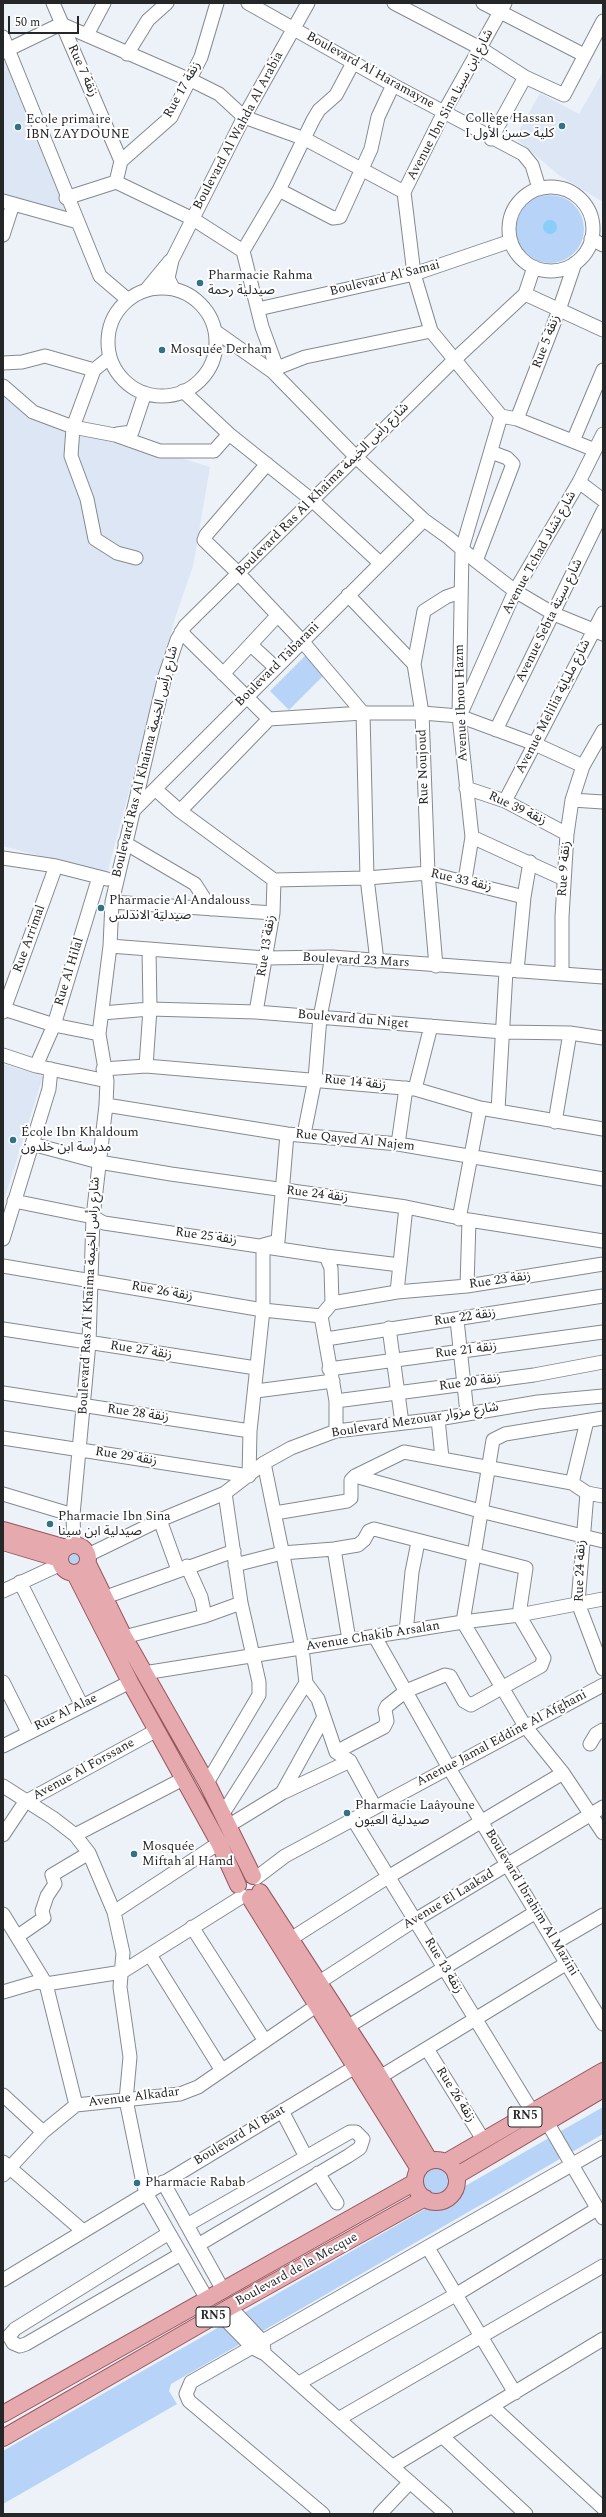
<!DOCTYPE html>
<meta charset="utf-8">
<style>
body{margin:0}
#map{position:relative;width:606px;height:2517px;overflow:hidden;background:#edf2f9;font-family:Spectral,serif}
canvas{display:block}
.frame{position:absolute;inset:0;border:4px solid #242628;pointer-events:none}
.scale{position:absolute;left:8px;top:16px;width:71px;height:18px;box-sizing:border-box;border:2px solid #242628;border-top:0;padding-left:5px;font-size:12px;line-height:14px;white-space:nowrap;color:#242628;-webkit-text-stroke:3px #fff;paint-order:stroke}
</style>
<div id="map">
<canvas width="606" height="2517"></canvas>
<div class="frame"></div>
<div class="scale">50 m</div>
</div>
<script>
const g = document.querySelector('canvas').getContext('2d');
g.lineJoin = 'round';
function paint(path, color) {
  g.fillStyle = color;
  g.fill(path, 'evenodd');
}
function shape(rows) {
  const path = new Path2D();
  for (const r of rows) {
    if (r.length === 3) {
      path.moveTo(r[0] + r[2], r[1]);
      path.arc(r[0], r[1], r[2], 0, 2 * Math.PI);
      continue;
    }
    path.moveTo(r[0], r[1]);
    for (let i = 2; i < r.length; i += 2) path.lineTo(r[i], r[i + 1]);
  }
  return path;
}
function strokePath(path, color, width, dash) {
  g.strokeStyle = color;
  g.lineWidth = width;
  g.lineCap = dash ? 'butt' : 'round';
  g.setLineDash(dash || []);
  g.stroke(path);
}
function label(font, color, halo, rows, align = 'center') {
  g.font = font + ' Spectral,"Noto Sans Arabic",serif';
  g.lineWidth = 4;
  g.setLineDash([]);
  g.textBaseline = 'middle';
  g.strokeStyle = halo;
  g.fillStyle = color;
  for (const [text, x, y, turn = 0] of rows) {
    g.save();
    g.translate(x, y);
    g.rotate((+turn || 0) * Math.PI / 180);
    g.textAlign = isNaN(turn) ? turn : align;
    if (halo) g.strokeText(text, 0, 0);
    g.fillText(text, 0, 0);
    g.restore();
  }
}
const built = shape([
 [4,59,68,212,3,194],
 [603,72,603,202,560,176,515,138,540,93,579,114],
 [3,385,38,415,210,467,193,566,175,618,107,874,3,846],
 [3,1064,43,1076,3,1203]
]);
const green = shape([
 [550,229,34],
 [308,653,327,672,289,710,270,691],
 [75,1560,10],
 [603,2107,603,2134,171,2384,169,2391,177,2404,3,2504,3,2451],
 [435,2181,15]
]);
const water = shape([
 [550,227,7]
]);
const minor = shape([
 [53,3,121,161],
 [248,3,393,85,523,154,532,165,539,188],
 [394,3,480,48,525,77,564,95,603,21],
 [483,3,584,55],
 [505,3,444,112,404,192,414,274,431,331,501,416,517,419,595,450],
 [88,33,104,3],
 [3,37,100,276,127,299],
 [3,52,61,24,197,83,219,94,244,117,305,139,404,192],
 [127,54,148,20,167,3],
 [491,139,525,77],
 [116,182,121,161,171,117,201,57,217,3],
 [551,229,42],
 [279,190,333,218,340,217,371,149,378,117,393,85],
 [66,198,116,182,193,219,243,251,262,327,277,368],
 [3,201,78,222],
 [3,235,13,204],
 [591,239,603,245],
 [243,251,279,190,313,120,319,110,336,95,353,63],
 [173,288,168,278,172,260,244,117,308,3],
 [162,342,54],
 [146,290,170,261],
 [525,294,603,330],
 [258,309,414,274,511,241],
 [215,331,273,372,357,458,424,520,449,538,476,561,515,591,554,614,603,634],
 [110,357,94,370,73,427,71,456,87,499,95,539,117,553,136,558],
 [3,363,22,362,45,356,94,370],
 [273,372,277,368,305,357,431,331],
 [3,386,33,412,73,427,115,435,160,451,214,451,229,434],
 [183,391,229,434,313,501,380,563],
 [517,419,559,310,575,263],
 [117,434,132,432,145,393],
 [573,441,603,370],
 [267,464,206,535,204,540,238,573,302,641,363,713,367,878,377,961],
 [579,482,603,500],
 [476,561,513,464,507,458,491,452],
 [348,595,414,664],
 [181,632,269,719],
 [251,645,276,668],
 [223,674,278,615],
 [462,711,515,591,579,482,603,434],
 [496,730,603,511],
 [466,788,505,801,567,834],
 [155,789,180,811,274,880],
 [572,800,603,802],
 [505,801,603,613],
 [133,811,424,520],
 [180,811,269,719,363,713,422,713,459,716,535,744,583,766],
 [472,837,564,879],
 [125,843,195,884,211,909],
 [3,858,56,866,107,879],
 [274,880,367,878,428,873,524,897,517,971],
 [465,880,472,837,459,716,462,549,501,416],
 [524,897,530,862],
 [112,902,273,913],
 [110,946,265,958,332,957,603,977],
 [436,966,428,873,422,713,414,664,424,611,446,597,460,592],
 [562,974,562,917,567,834,572,800,583,766,603,731],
 [4,1009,54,1025,99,1034],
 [3,1012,56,866],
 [256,1012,273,913,274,880],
 [102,1013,150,1009,256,1012,503,1032,570,1033,603,1038],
 [3,1055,36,1066,107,1081],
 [36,1066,54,1025,99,877],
 [146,1066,150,1009,149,949],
 [103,1069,146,1066,415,1089,480,1108,603,1129],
 [415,1089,431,1026],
 [106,1105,287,1134,398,1144,603,1179],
 [498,1110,506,971],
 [555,1122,570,1033],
 [304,1134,315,1079,320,1017,332,957],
 [32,1144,99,1162,171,1174,406,1207,469,1220,603,1241],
 [398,1144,406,1088],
 [14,1201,93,1217,104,1223,326,1256,400,1265],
 [459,1219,480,1108],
 [3,1239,49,1089,51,1069],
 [326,1256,331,1268,332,1303,321,1316,336,1401,336,1431],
 [3,1266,263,1310,321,1316],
 [467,1286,469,1220],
 [397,1292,467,1286,603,1264],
 [332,1303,397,1292,406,1207],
 [457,1320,467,1413],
 [389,1328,402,1423],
 [3,1329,256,1368],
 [326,1339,603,1296],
 [329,1369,603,1332],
 [256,1391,333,1381],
 [3,1393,250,1431],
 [336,1401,534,1375,603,1362],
 [603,1418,505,1434,493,1440,463,1622,525,1726,563,1773,603,1833],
 [438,1419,442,1458],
 [3,1438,249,1476,250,1431,263,1310,263,1245,278,1241,287,1134],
 [264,1463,302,1648,306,1683,318,1699,336,1752,350,1761,375,1807],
 [355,1476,480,1511,603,1541],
 [572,1483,587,1421],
 [587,1493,578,1603,603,1669],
 [3,1494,73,1515],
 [275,1513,347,1501,351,1498,351,1480,355,1476,404,1452,572,1483,587,1493,603,1496],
 [160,1520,178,1570],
 [74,1545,73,1515,89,1343,93,1217,106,1105,107,1081,99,1034,110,946,112,902,165,676,177,640,185,626,453,361,525,294,534,267],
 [334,1549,349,1640],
 [88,1555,160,1520,225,1493,264,1463,291,1448,336,1431,438,1419,538,1402,603,1396],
 [235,1565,282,1553,334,1549,358,1545,364,1540,369,1531,374,1529,526,1568,519,1615,544,1658,541,1666,471,1705,464,1701,450,1676,445,1675,406,1691,387,1706,385,1710,387,1721,384,1727,336,1752],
 [187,1566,201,1597,205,1616],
 [20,1582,82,1706],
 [3,1591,61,1564],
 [103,1598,234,1551],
 [406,1632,412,1572,418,1542],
 [124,1637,205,1616,241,1603],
 [375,1637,449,1768,603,2024],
 [144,1673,463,1622,519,1615,603,1599],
 [3,1682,28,1732],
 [590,1744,596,1734,603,1730],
 [3,1746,130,1682],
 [207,1783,259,1695,259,1682,241,1603,225,1493],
 [3,1786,53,1818,75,1835,89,1853,114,1912,123,1953,120,1987,130,2057,126,2100,142,2178,146,2193,207,2299],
 [282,1793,324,1717],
 [222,1815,306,1683],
 [353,1819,533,2113],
 [228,1826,282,1793,350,1761],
 [3,1835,25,1802,157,1730],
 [75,1835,183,1779],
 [256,1878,285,1856,603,1685],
 [114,1912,219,1843],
 [3,1914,46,1984,76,2105],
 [192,1927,265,2041],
 [18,1936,44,1918,42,1911,47,1896,55,1884,52,1875,89,1853],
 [289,1940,388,1877,563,1773],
 [555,1943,603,1915],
 [150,1955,221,2069],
 [318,1983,415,1920,603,1807],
 [3,1992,37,1982,46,1984,122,1972,243,1896],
 [347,2027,536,1912],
 [427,2049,484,2141],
 [380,2077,567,1963],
 [3,2095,43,2132],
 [282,2111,306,2157],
 [547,2122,603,2218],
 [3,2162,83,2231],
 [318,2173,337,2203],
 [3,2175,43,2132,76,2105,180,2094,198,2087,316,2006],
 [163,2182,223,2290],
 [187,2225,350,2132,356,2132,363,2139,360,2148,348,2156,198,2245],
 [169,2233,15,2329,9,2336,13,2343,20,2346,26,2344,181,2254],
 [428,2248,515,2393],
 [3,2280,355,2067],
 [230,2307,263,2342,264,2351],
 [219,2313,253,2348,265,2354,446,2514],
 [299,2383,457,2294,597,2209],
 [493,2407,603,2508],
 [340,2418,603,2266],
 [443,2437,526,2514],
 [393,2466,603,2339],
 [323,2514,189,2401,186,2394,191,2382,603,2147],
 [380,2514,410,2482]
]);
const major = shape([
 [3,1530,66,1548],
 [3,1542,60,1559],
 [74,1559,14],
 [88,1564,124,1637,207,1783,253,1876],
 [75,1574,130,1682,219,1843,238,1885],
 [260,1892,380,2077,430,2161],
 [250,1898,419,2169],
 [436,2181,21],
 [446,2162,603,2071],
 [456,2176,603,2089],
 [3,2414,415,2182],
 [3,2438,230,2307,425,2198]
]);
const markers = [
 [562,126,4,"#327286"],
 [18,127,4,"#327286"],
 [200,283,4,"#327286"],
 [162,350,4,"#327286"],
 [101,908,4,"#327286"],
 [13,1140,4,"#327286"],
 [50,1524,4,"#327286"],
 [347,1813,4,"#327286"],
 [134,1854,4,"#327286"],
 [137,2183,4,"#327286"]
];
const shields = [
 [525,2117,34],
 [213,2317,34]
];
const shieldNames = [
 ["RN5",525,2117],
 ["RN5",213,2317]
];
const streetNames = [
 ["Rue 7 زنقة",82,71,66],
 ["Boulevard Al Haramayne",370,71,29],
 ["Rue 17 زنقة",183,90,-61],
 ["Avenue Ibn Sina شارع ابن سينا",451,105,-62],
 ["Boulevard Al Wahda Al Arabia",239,131,-62],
 ["Boulevard Al Samai",385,279,-14],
 ["Rue 5 زنقة",547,342,-69],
 ["Boulevard Ras Al Khaima شارع رأس الخيمة",323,490,-45],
 ["Avenue Tchad شارع تشاد",540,553,-61],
 ["Avenue Sebta شارع سبتة",550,621,-64],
 ["Boulevard Tabarani",278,665,-45],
 ["Avenue Ibnou Hazm",462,703,-92],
 ["Avenue Melilia شارع ملياية",554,707,-63],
 ["Boulevard Ras Al Khaima شارع رأس الخيمة",146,762,-76],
 ["Rue Noujoud",424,767,-92],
 ["Rue 39 زنقة",517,809,25],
 ["Rue 9 زنقة",565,869,-86],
 ["Rue 33 زنقة",461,881,13],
 ["Rue Arrimal",30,939,-70],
 ["Rue 13 زنقة",267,946,-81],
 ["Boulevard 23 Mars",356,961,3],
 ["Rue Al Hilal",70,972,-73],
 ["Boulevard du Niget",353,1020,5],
 ["Rue 14 زنقة",355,1083,6],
 ["Rue Qayed Al Najem",355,1141,6],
 ["Rue 24 زنقة",317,1195,7],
 ["Rue 25 زنقة",206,1237,8],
 ["Rue 23 زنقة",500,1281,-8],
 ["Rue 26 زنقة",162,1292,10],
 ["Boulevard Ras Al Khaima شارع رأس الخيمة",90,1296,-87],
 ["Rue 22 زنقة",465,1318,-8],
 ["Rue 27 زنقة",141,1351,9],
 ["Rue 21 زنقة",466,1351,-7],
 ["Rue 20 زنقة",470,1383,-8],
 ["Rue 28 زنقة",138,1414,8],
 ["Boulevard Mezouar شارع مزوار",415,1421,-9],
 ["Rue 29 زنقة",126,1457,9],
 ["Rue 24 زنقة",581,1571,-88],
 ["Avenue Chakib Arsalan",373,1637,-9],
 ["Rue Al Alae",66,1713,-26],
 ["Anenue Jamal Eddine Al Afghani",502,1739,-28],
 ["Avenue Al Forssane",84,1770,-29],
 ["Avenue El Laakad",449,1900,-31],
 ["Boulevard Ibrahim Al Mazini",531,1903,59],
 ["Rue 13 زنقة",443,1966,59],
 ["Rue 26 زنقة",455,2095,58],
 ["Avenue Alkadar",134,2098,-7],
 ["Boulevard Al Baat",240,2136,-31],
 ["Boulevard de la Mecque",297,2270,-29]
];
const poiNames = [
 ["Collège Hassan",554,119,"right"],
 ["I كلية حسن الأول",554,134,"right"],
 ["Ecole primaire",26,120],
 ["IBN ZAYDOUNE",26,135],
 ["Pharmacie Rahma",208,276],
 ["صيدلية رحمة",208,291],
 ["Mosquée Derham",170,350],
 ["Pharmacie Al Andalouss",109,901],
 ["صيدلية الاندلس",109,916],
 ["École Ibn Khaldoum",21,1133],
 ["مدرسة ابن خلدون",21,1148],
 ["Pharmacie Ibn Sina",58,1517],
 ["صيدلية ابن سينا",58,1532],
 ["Pharmacie Laâyoune",355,1806],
 ["صيدلية العيون",355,1821],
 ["Mosquée",142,1847],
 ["Miftah al Hamd",142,1862],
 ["Pharmacie Rabab",145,2183]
];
paint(built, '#dce6f4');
paint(green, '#b7d3f8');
paint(water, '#88cef8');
strokePath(minor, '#858a90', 15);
strokePath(major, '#97565b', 18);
strokePath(minor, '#fff', 13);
strokePath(major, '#e6a9ad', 16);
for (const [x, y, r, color] of markers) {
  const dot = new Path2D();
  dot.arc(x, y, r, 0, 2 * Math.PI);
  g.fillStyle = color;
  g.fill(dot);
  strokePath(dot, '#fff', 1.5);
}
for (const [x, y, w] of shields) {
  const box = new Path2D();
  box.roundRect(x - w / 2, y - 10, w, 20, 3);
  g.fillStyle = '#fff';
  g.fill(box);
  strokePath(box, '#242628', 1);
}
label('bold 12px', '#242628', null, shieldNames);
label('13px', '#242628', '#fff', streetNames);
label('13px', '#242628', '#fff', poiNames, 'left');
</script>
